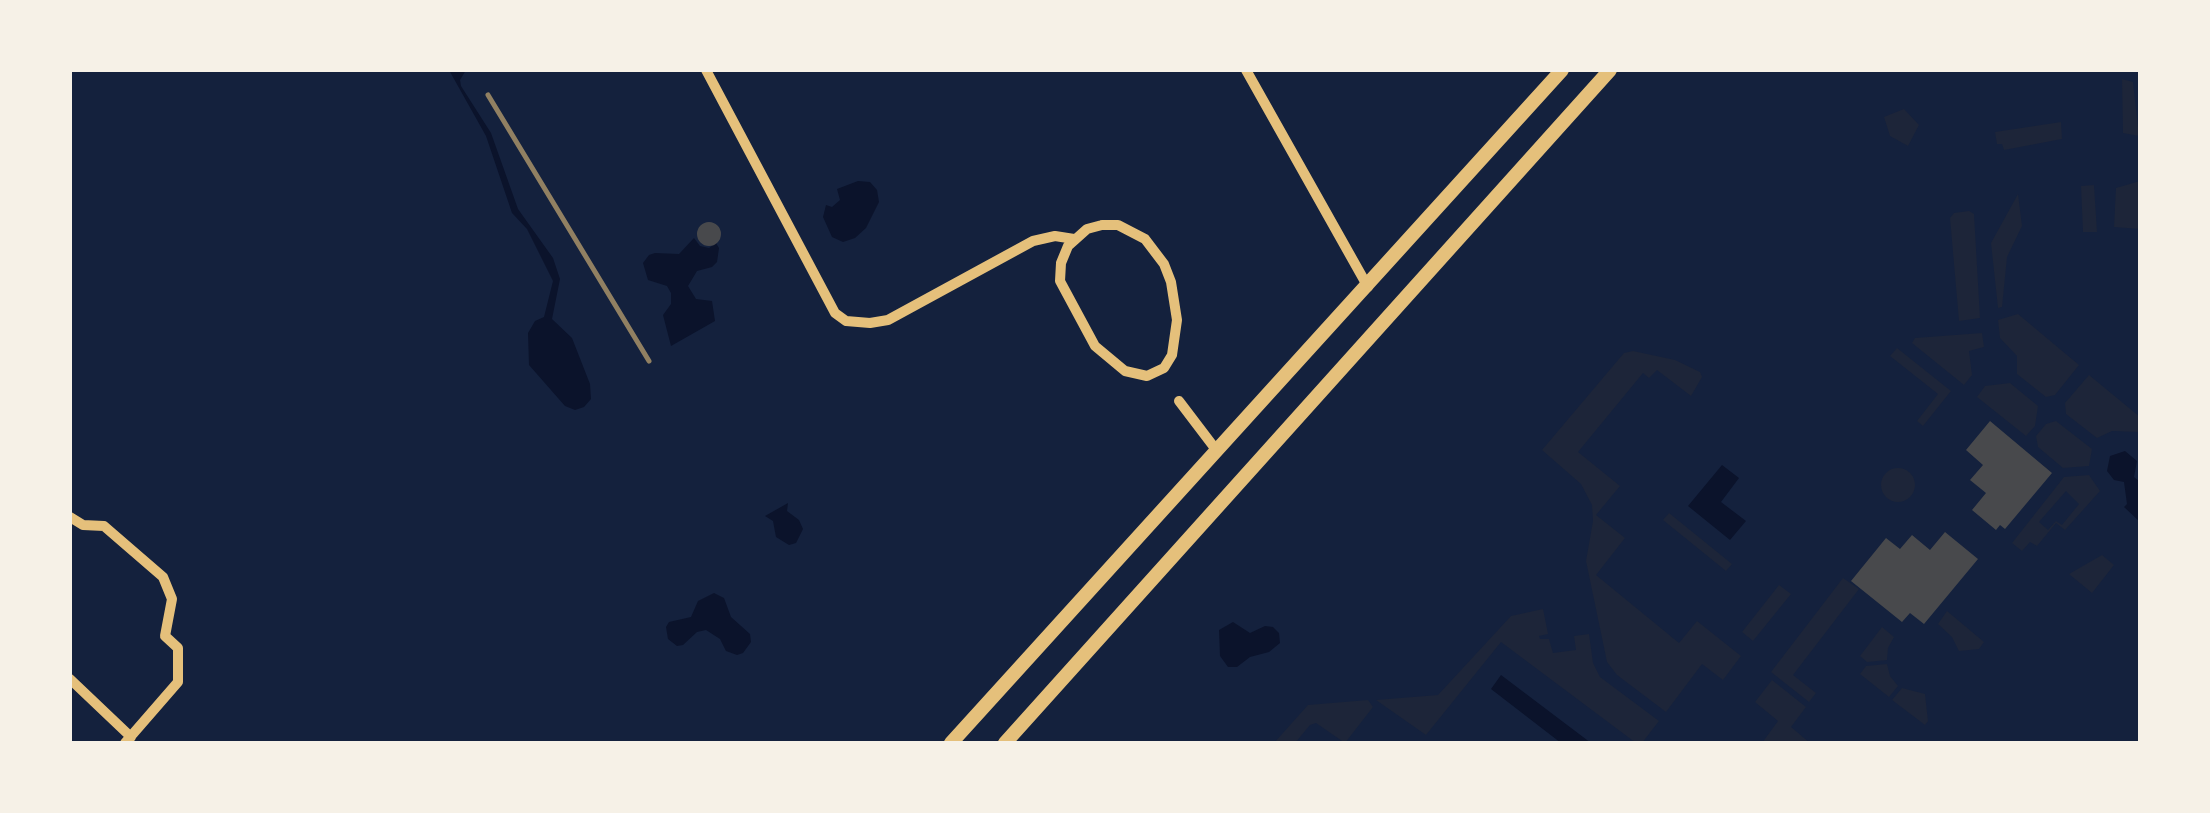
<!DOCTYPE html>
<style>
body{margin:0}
#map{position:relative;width:2210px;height:813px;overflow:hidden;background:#14213d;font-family:Overpass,sans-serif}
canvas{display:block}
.frame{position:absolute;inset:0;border:72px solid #f6f1e7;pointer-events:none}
</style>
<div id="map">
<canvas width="2210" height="813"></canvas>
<div class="frame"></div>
</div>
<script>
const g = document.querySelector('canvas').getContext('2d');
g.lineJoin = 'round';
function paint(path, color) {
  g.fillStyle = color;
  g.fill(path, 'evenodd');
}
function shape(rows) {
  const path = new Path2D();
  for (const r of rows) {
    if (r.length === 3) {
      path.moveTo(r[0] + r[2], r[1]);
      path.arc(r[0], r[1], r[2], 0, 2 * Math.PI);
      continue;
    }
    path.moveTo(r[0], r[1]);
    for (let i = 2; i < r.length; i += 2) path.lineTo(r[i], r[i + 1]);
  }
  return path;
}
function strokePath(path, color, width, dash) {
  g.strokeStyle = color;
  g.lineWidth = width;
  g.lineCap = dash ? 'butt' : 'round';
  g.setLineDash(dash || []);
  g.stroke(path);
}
const green = shape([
 [2122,79,2133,82,2139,136,2123,133],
 [1904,109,1919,125,1908,146,1890,136,1884,117],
 [2061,122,2062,139,2004,150,2002,144,1997,144,1995,132],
 [2140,181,2140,229,2114,227,2116,188],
 [2094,185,2097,232,2083,232,2081,186],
 [2018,194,2022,226,2007,257,2002,307,1998,308,1991,243],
 [1969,211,1974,214,1980,318,1959,321,1950,218,1954,213],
 [2018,314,2079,365,2055,395,2046,397,2017,374,2017,356,2000,338,1998,320],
 [1982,333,1984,347,1969,351,1972,375,1964,385,1912,343,1915,338],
 [1897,348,1951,391,1923,426,1917,421,1938,394,1890,356],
 [1633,351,1675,360,1700,372,1702,377,1691,396,1657,370,1649,378,1643,373,1578,452,1620,486,1596,515,1625,538,1596,575,1679,643,1697,621,1741,656,1723,680,1702,664,1666,712,1617,675,1607,662,1586,561,1593,521,1592,505,1581,484,1542,450,1624,353],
 [2089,375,2140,417,2140,432,2112,431,2097,438,2066,414,2065,403],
 [2010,383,2038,406,2035,426,2026,436,1977,397,1985,386],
 [2056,421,2092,449,2089,466,2063,468,2038,447,2036,436,2046,424],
 [1898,485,17],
 [2089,475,2100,491,2065,530,2056,523,2037,546,2030,542,2022,551,2012,543,2064,477],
 [2066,491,2079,504,2062,525,2056,521,2048,530,2039,522],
 [1669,513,1732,564,1726,571,1663,520],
 [2102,555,2114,565,2092,593,2069,574],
 [1843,578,1859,589,1793,675,1816,693,1809,702,1771,672],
 [1779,585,1791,594,1753,641,1742,632],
 [1543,609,1548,634,1539,636,1540,639,1549,639,1553,653,1576,650,1574,636,1589,634,1593,663,1600,677,1659,721,1642,743,1636,743,1501,642,1426,735,1376,700,1438,695,1511,616],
 [1947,611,1984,642,1979,649,1959,651,1952,637,1938,624],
 [1882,627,1894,637,1888,648,1887,660,1867,662,1860,656],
 [1887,664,1890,676,1898,686,1889,697,1860,674,1866,666],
 [1772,680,1806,707,1791,727,1810,743,1762,743,1778,721,1755,702],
 [1902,688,1925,694,1928,721,1925,725,1892,700],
 [1368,700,1373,707,1345,743,1316,723,1310,725,1295,743,1274,743,1308,705]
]);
const water = shape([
 [449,70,466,70,460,80,461,86,491,133,518,209,553,258,560,279,552,319,572,338,590,384,591,399,584,407,575,410,565,406,529,365,528,333,535,321,544,317,553,281,527,229,512,213,486,136],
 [858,181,870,182,877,190,879,202,866,228,855,238,843,242,832,237,823,217,826,205,832,207,840,200,837,189],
 [694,238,700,246,709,248,716,243,719,248,717,262,712,267,697,271,688,286,696,299,712,301,715,321,671,346,663,315,671,304,671,293,667,286,648,280,643,263,649,255,655,253,679,254],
 [2125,451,2137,461,2134,477,2140,482,2140,522,2124,507,2127,504,2124,482,2114,480,2107,471,2110,456],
 [1722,465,1739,478,1721,502,1746,521,1730,540,1688,506],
 [788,503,787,511,799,520,803,529,796,543,789,545,776,537,773,521,765,516],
 [714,593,724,598,731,617,750,634,751,642,743,653,737,655,726,651,720,639,706,630,697,632,683,645,677,646,668,639,666,627,669,622,691,617,698,601],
 [1233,622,1250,633,1265,626,1273,627,1279,633,1280,643,1269,652,1250,657,1237,667,1228,667,1220,656,1219,630],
 [1501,675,1591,743,1561,743,1491,689]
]);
const building = shape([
 [709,234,12],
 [1990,421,2052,473,2005,529,2000,525,1996,530,1972,510,1986,493,1970,480,1983,465,1966,450],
 [1945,532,1978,559,1924,624,1910,613,1902,622,1851,581,1886,538,1900,549,1912,535,1930,550]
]);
const minor = shape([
 [706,70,835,313,846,321,870,323,888,320,1033,241,1055,236,1074,239],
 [1246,70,1368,287],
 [1102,225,1118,225,1145,239,1164,264,1171,282,1177,320,1172,355,1164,368,1147,376,1125,371,1095,346,1060,281,1061,263,1068,246,1087,229,1102,225],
 [1179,401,1217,451],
 [70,517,83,525,104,526,163,577,172,599,165,636,178,648,178,682,125,743],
 [70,679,131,737]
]);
const secondary = shape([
 [951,743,1562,70],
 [1005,743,1610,70]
]);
const rail = shape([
 [488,95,649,361]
]);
paint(green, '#1d2539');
paint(water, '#0b132b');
paint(building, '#48494c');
strokePath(minor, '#e5c07b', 10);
strokePath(secondary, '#e5c07b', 14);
strokePath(rail, '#918062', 5);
</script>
